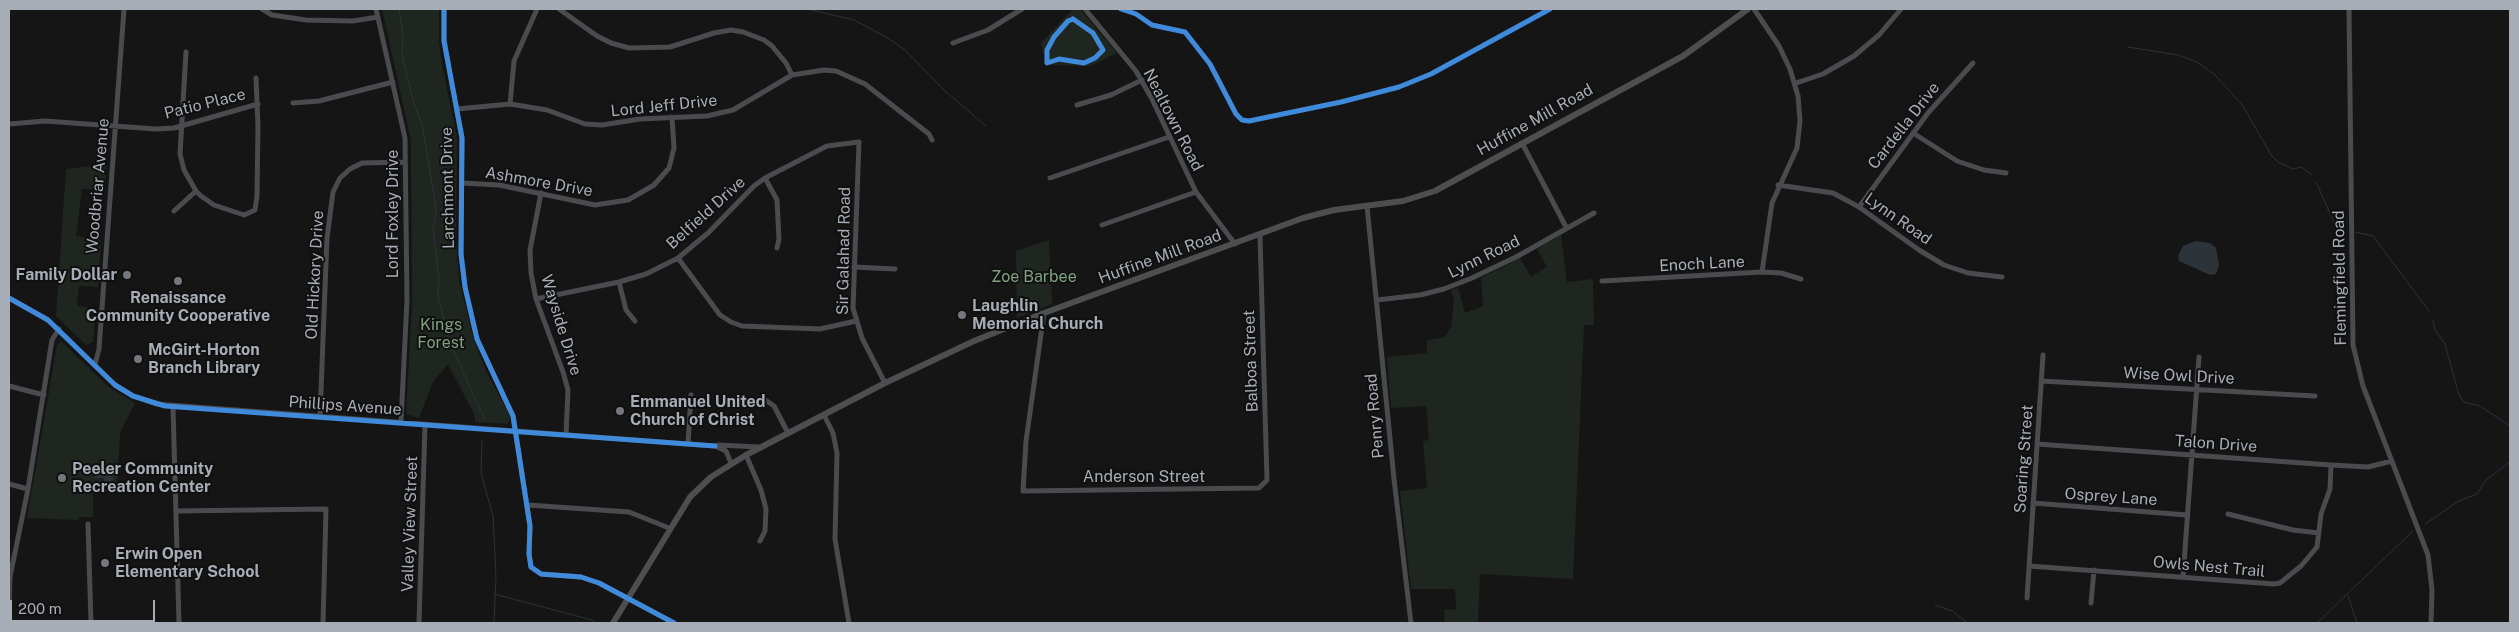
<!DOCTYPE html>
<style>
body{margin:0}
#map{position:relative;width:2519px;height:632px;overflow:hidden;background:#151516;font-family:"Public Sans",sans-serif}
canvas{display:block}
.frame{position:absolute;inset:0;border:10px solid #a7adb6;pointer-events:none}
.scale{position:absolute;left:10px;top:600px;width:145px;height:22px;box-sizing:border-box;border:2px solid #a7adb6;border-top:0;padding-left:6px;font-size:15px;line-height:18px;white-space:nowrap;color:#a7adb6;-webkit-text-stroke:4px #101011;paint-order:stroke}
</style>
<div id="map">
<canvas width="2519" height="632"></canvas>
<div class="frame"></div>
<div class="scale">200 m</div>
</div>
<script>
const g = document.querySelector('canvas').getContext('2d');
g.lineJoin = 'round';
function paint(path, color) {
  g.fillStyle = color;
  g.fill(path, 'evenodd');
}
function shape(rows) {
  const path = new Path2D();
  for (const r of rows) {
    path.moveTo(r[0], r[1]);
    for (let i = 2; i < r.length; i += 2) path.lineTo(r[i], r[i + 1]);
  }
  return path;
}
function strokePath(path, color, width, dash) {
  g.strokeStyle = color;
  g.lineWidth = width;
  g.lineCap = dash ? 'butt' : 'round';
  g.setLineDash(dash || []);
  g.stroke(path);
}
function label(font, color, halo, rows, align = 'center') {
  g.font = font + ' "Public Sans",sans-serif';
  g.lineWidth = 4;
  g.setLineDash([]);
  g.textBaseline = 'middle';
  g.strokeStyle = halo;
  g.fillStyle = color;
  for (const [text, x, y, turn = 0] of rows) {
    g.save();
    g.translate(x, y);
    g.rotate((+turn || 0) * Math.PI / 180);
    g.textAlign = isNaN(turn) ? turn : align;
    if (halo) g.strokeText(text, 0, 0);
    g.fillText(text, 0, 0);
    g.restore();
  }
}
const green = shape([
 [382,9,439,9,439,42,442,64,457,138,456,241,459,280,474,341,487,373,508,412,510,418,508,424,475,422,475,416,448,364,433,382,419,418,406,414,412,303,411,141],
 [1073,9,1080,9,1117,53,1091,66,1046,65,1041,43],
 [106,164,105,189,82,189,76,236,101,240,98,287,79,286,77,306,96,309,93,342,86,345,56,316,66,169],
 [1561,235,1567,282,1593,279,1594,325,1584,325,1573,579,1480,574,1478,623,1445,623,1444,610,1456,609,1455,589,1411,589,1400,491,1427,488,1423,441,1429,440,1426,406,1391,408,1387,357,1427,353,1427,340,1445,337,1451,327,1454,300,1451,290,1458,288,1465,313,1483,306,1481,278,1520,258,1531,277,1547,267,1537,249],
 [1049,240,1052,304,1017,318,1016,251],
 [61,341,110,388,135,403,120,433,117,491,93,492,93,517,79,517,78,520,27,518,57,345]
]);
const water = shape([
 [2196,241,2210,243,2216,248,2219,265,2216,274,2210,275,2179,261,2178,256,2183,246],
 [95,468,114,468,113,486,104,486,104,478,95,478]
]);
const stream = shape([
 [399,9,403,37,402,55,414,104,422,124,435,201,436,215,433,228,439,280,438,295,449,341,484,418],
 [807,9,854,20,886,37,904,49,944,90,986,126],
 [2128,47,2178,55,2199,63,2215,75,2243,106,2271,155,2278,162,2293,169,2301,167,2311,174],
 [2316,182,2336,227,2346,231],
 [2355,232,2373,236,2429,311],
 [2433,320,2435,330,2445,344,2458,392,2463,402,2480,406,2510,426],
 [482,440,481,473,493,516,496,578,494,623],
 [2425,524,2459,501,2477,494,2485,481,2510,462],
 [494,594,592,620,596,623],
 [2348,596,2357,623],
 [1935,605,1952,611,1968,623],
 [2317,623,2413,531]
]);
const minor = shape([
 [262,9,272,15,306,20,353,21,378,17],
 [376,9,405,138,407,300,401,422],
 [444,9,444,41,462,138,461,254,465,287,477,339,513,416,530,526,529,554,531,567,541,574,581,577,599,583,674,623],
 [559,9,597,36,611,43,629,48,670,47,714,33,731,30,743,32,764,40,772,46,786,63,792,75],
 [1085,9,1136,71,1152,99,1196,192,1235,244],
 [1754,9,1779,46,1790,69,1798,96,1800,121,1797,148,1772,203,1762,272],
 [2349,9,2353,345,2363,386,2428,555,2432,590,2431,623],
 [953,43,988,30,1022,9],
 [186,52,180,154,184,170,196,191,201,196,214,205,244,215,255,210,257,196,258,126,256,78],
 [1796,83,1823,74,1854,56,1879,35,1901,9],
 [293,103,319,101,393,82],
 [510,104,514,61,537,9],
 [1077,105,1111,95,1142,80],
 [457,109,510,104,547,110,585,124,602,125,640,119,707,116,733,110,792,75,824,70,836,71,865,84,929,134,932,140],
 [9,124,45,121,156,129,174,128,258,104],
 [1913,133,1957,161,1984,170,2006,173],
 [1522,143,1566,227],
 [765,178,777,200,779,239,777,248],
 [1050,178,1169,137],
 [462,183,499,185,595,205,628,200,654,185,669,168,674,148,672,117],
 [1778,185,1833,193,1859,207,1919,250,1944,265,1968,273,2002,277],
 [541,193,530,250,531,273,536,299,563,372,568,390,566,435],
 [1367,206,1394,479,1411,623],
 [1859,207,1928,113,1973,63],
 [174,211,196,191],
 [1102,225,1196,192],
 [678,258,720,315,731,322,742,326,820,329,856,321],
 [854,267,895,269],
 [1602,281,1762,272,1781,273,1801,279],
 [619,282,626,310,635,321],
 [9,298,48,320,115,385,133,396,156,404,715,446,726,451,731,463],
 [536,299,619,282,646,274,678,258,708,233,754,186,765,178,827,146,859,142,853,308,862,338,885,383],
 [1377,300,1420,295,1444,289,1472,278,1518,256,1594,213],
 [1044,313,1026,441,1023,491,1259,488,1267,480,1260,236],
 [95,365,99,349,124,9],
 [2041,381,2315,396],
 [9,386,44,395],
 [764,399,774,406,788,433],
 [173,407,179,623],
 [824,415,833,433,837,453,835,539,849,623],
 [320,416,327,238,333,192,340,178,350,169,362,163,405,162],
 [688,444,691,395],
 [2037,444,2331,465,2368,467,2392,461],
 [718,445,759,447],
 [746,455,761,490,766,509,765,531,760,541],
 [9,484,28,489],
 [2033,503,2187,515],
 [528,505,629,512,669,528],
 [176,511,326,509,323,623],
 [2228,514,2293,530,2319,533],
 [88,524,91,623],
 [2029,566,2274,584,2280,583,2301,566,2317,547,2321,514,2330,489,2331,465],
 [2183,577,2199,357],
 [2027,598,2043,355],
 [2091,603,2094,570],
 [9,608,10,577,28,489,52,340,59,329],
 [419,623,425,425]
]);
const major = shape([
 [613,623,690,497,711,477,746,455,885,383,974,341,1044,313,1303,218,1334,210,1403,201,1435,191,1683,56,1748,9]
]);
const cycleway = shape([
 [444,9,444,41,462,138,461,254,465,287,477,339,513,416,530,526,529,554,531,567,541,574,581,577,599,583,674,623],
 [1121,9,1136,14,1152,25,1185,32,1210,64,1236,114,1242,120,1249,121,1341,102,1399,87,1431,74,1550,9],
 [1073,19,1093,33,1103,50,1095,58,1084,63,1059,59,1047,63,1047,50,1054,37,1068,21,1073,19],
 [9,298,48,320,115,385,133,396,165,406,715,446]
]);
const markers = [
 [127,275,5,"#74787e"],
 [178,281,5,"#74787e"],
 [962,315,5,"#74787e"],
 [138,359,5,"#74787e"],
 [620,411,5,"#74787e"],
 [62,478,5,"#74787e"],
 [105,563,5,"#74787e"]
];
const streetNames = [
 ["Patio Place",205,104,-14],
 ["Lord Jeff Drive",664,106,-6],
 ["Nealtown Road",1173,120,63],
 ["Huffine Mill Road",1535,120,-29],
 ["Cardella Drive",1904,126,-52],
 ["Ashmore Drive",539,182,10],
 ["Woodbriar Avenue",98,186,-85],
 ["Larchmont Drive",448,188,-91],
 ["Belfield Drive",706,213,-42],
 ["Lord Foxley Drive",393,214,-90],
 ["Lynn Road",1898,219,35],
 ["Sir Galahad Road",844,251,-89],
 ["Huffine Mill Road",1160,257,-20],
 ["Lynn Road",1484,257,-26],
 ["Enoch Lane",1702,264,-3],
 ["Old Hickory Drive",315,275,-87],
 ["Flemingfield Road",2340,278,-91],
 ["Wayside Drive",561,325,73],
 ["Balboa Street",1251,361,-92],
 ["Wise Owl Drive",2179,376,3],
 ["Phillips Avenue",345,406,4],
 ["Penry Road",1375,416,-95],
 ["Talon Drive",2216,444,4],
 ["Soaring Street",2024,459,-86],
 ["Anderson Street",1144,477],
 ["Osprey Lane",2111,497,4],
 ["Valley View Street",410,524,-88],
 ["Owls Nest Trail",2209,567,5]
];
const poiNames = [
 ["Family Dollar",117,275,"right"],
 ["Renaissance",178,298,"center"],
 ["Community Cooperative",178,316,"center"],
 ["Laughlin",972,306],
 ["Memorial Church",972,324],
 ["McGirt-Horton",148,350],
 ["Branch Library",148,368],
 ["Emmanuel United",630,402],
 ["Church of Christ",630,420],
 ["Peeler Community",72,469],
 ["Recreation Center",72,487],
 ["Erwin Open",115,554],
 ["Elementary School",115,572]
];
const parkNames = [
 ["Zoe Barbee",1034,277],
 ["Kings",441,325],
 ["Forest",441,343]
];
paint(green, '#1f2620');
paint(water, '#2c3339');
strokePath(stream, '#2c3339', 1);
strokePath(minor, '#4a4b4e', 5);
strokePath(major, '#4c4e50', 6);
strokePath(cycleway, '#408adc', 5);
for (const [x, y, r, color] of markers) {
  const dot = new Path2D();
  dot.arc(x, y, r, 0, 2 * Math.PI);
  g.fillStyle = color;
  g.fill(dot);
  strokePath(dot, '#101011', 2);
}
label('16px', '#a7adb6', '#101011', streetNames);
label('bold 16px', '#a7adb6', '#101011', poiNames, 'left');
label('16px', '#80a07f', '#101011', parkNames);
</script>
